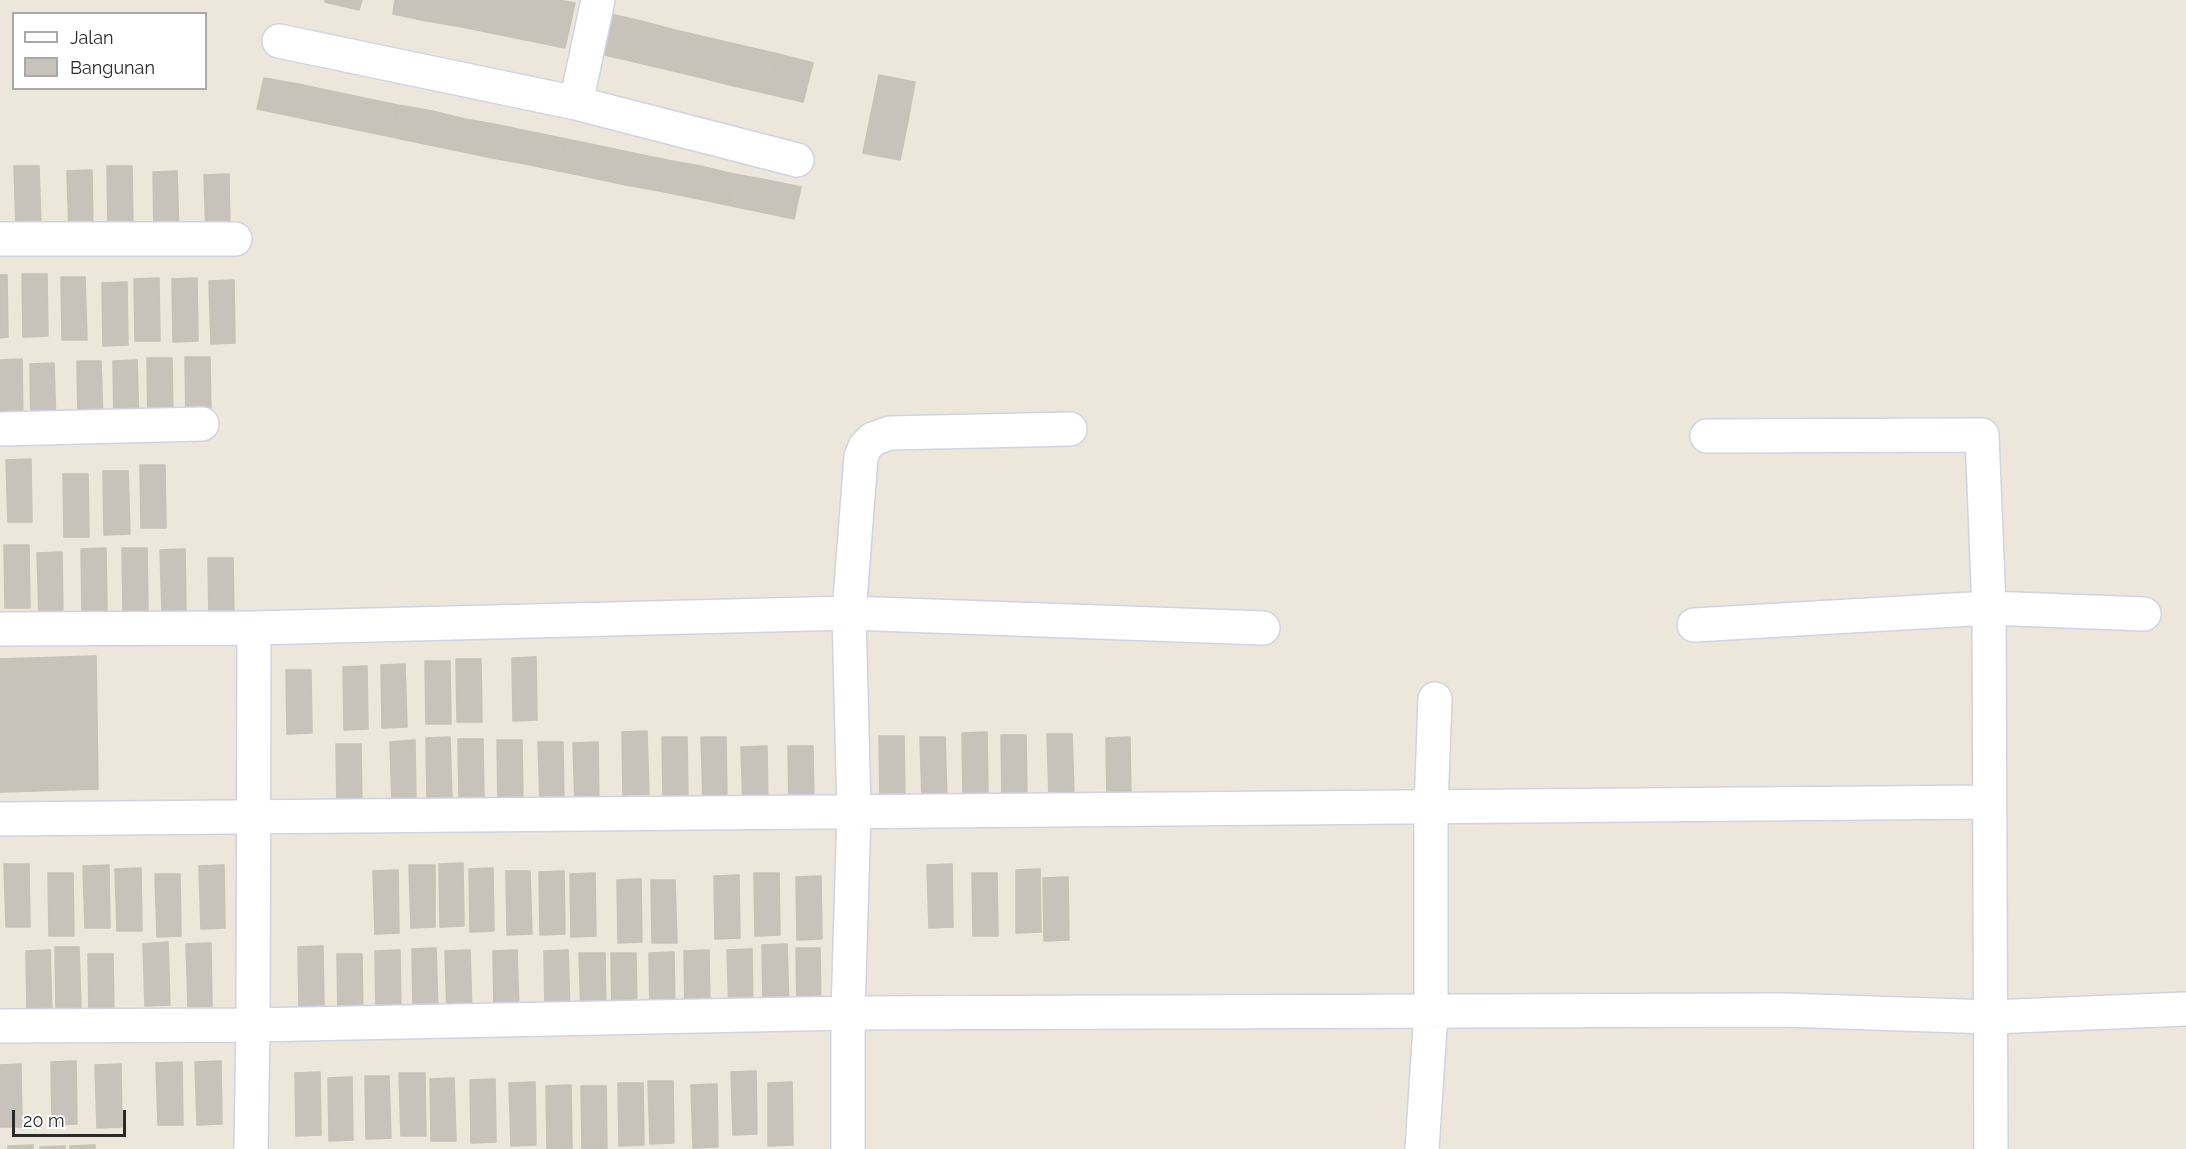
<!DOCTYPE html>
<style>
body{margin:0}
#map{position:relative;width:2186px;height:1149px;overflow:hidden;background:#ece6db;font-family:Raleway,sans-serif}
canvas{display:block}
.legend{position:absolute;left:12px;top:12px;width:195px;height:78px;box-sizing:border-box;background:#fff;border:2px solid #a9a9a9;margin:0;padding:8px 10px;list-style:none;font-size:18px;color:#292929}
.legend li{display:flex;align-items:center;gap:12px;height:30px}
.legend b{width:30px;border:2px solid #a9a9a9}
.scale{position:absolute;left:12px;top:1110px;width:114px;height:27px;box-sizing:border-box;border:3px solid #292929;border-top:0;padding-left:8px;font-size:18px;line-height:21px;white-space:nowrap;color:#292929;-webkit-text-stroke:4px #fff;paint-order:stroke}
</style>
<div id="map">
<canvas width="2186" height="1149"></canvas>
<ul class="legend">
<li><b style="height:8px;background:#fff"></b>Jalan</li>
<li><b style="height:16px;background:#c7c3bb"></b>Bangunan</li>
</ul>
<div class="scale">20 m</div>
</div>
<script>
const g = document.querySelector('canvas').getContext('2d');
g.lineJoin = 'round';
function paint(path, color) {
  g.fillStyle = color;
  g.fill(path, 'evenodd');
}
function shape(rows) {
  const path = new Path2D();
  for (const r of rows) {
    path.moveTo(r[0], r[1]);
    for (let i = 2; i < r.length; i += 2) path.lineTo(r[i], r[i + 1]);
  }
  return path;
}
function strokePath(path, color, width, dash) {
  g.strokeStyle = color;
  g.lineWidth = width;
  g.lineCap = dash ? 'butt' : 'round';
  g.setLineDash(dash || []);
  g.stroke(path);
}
const building = shape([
 [325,0,362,0,359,10,325,2,325,0],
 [395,0,431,0,427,21,393,14,395,0],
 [431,0,467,0,462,27,427,21,431,0],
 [467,0,503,0,496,34,462,27,467,0],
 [503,0,539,0,531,41,496,34,503,0],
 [539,0,558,0,575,3,565,48,531,41,539,0],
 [606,13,641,21,631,61,596,53,606,13],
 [641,21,675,30,665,69,631,61,641,21],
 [675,30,709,38,699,77,665,69,675,30],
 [709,38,744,46,734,86,699,77,709,38],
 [744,46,778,54,769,94,734,86,744,46],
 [778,54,813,63,803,102,769,94,778,54],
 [879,75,915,82,908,121,871,114,879,75],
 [264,78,298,84,291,116,257,109,264,78],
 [298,84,331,91,324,123,291,116,298,84],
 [331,91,364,98,358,130,324,123,331,91],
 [364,98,398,105,392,137,358,130,364,98],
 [398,105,432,111,425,144,392,137,398,105],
 [432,111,465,119,459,151,425,144,432,111],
 [871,114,908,121,900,160,863,153,871,114],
 [465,119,499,125,492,158,459,151,465,119],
 [499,125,532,132,526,164,492,158,499,125],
 [532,132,566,139,559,171,526,164,532,132],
 [566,139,600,146,593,178,559,171,566,139],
 [600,146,633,153,626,185,593,178,600,146],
 [633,153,667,160,660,191,626,185,633,153],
 [667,160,700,166,694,198,660,191,667,160],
 [14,166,39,166,41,228,16,229,14,166],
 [107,166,132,166,133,228,108,229,107,166],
 [700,166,734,174,727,205,694,198,700,166],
 [92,170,93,233,69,234,67,171,92,170],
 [177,171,179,234,154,235,153,172,177,171],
 [229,174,230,237,206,237,204,175,229,174],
 [734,174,767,180,761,212,727,205,734,174],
 [767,180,801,187,794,219,761,212,767,180],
 [22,274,47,274,48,336,23,337,22,274],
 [0,275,7,275,8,337,0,338,0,275],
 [61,277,85,277,87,340,62,340,61,277],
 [159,278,160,341,135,341,134,279,159,278],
 [197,278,198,341,173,342,172,279,197,278],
 [234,280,235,343,211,344,209,281,234,280],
 [127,282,128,345,103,346,102,283,127,282],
 [185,357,210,357,211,420,186,420,185,357],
 [147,358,172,358,173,421,148,422,147,358],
 [22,359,23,422,0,422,0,360,22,359],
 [137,360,139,423,114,424,113,361,137,360],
 [77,361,101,361,103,424,78,424,77,361],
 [54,363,56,426,31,426,30,364,54,363],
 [31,459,32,522,8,522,6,460,31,459],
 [140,465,165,465,166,528,141,528,140,465],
 [103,471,128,471,130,534,104,535,103,471],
 [63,474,88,474,89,537,64,537,63,474],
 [4,545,29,545,30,608,5,608,4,545],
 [106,548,107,611,82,612,81,549,106,548],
 [122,548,147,548,148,611,123,611,122,548],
 [185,549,186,612,162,613,160,550,185,549],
 [62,552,63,614,39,616,37,553,62,552],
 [208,558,233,558,234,621,209,621,208,558],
 [96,656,98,789,0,792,0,659,96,656],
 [536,657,537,720,513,721,512,658,536,657],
 [456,659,481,659,482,722,457,722,456,659],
 [425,661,450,661,451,724,426,724,425,661],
 [405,664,407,727,382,728,381,665,405,664],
 [367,666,368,729,344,730,343,667,367,666],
 [286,670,311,670,312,733,287,734,286,670],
 [647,731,649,794,623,795,622,732,647,731],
 [987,732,988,795,963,796,962,733,987,732],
 [1047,734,1072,734,1074,796,1049,797,1047,734],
 [1001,735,1026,735,1027,798,1002,798,1001,735],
 [879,736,904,736,905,799,880,800,879,736],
 [450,737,452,800,427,801,426,738,450,737],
 [662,737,687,737,688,800,663,800,662,737],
 [701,737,726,737,727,800,703,800,701,737],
 [920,737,945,737,947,799,922,800,920,737],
 [1130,737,1131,800,1107,801,1106,738,1130,737],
 [458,739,483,739,484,802,459,802,458,739],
 [415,740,416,803,392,804,390,742,415,740],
 [497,740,522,740,523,803,498,803,497,740],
 [538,742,563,742,564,804,540,805,538,742],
 [598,742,599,805,575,806,573,743,598,742],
 [336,744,361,744,362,807,337,807,336,744],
 [767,746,768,809,743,810,741,747,767,746],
 [788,746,813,746,814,809,789,809,788,746],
 [463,863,464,926,440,927,439,864,463,863],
 [4,864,29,864,30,927,6,927,4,864],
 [952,864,953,927,929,928,927,865,952,864],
 [109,865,110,928,85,928,83,866,109,865],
 [224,865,225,928,201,929,199,866,224,865],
 [409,865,435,865,435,927,411,928,409,865],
 [141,868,142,931,117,931,115,869,141,868],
 [493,868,494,931,470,932,469,869,493,868],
 [1040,869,1041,932,1016,933,1016,870,1040,869],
 [398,870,399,933,375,934,373,871,398,870],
 [506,871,530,871,532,934,507,935,506,871],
 [564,871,565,934,540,935,539,872,564,871],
 [48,873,73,873,74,936,49,936,48,873],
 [595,873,596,936,571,937,570,874,595,873],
 [754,873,779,873,780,935,755,936,754,873],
 [972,873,997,873,998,936,973,936,972,873],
 [155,874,180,874,181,936,157,937,155,874],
 [739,875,740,938,715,939,714,876,739,875],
 [821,876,822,939,797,940,796,877,821,876],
 [1068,877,1069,940,1044,941,1043,878,1068,877],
 [641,879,642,942,618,943,617,880,641,879],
 [651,880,675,880,677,943,652,943,651,880],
 [168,942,170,1005,145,1006,143,944,168,942],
 [211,943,212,1006,188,1007,186,944,211,943],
 [787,944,789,1007,763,1008,762,945,787,944],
 [323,946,324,1009,299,1010,298,947,323,946],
 [55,947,79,947,81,1009,56,1010,55,947],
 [436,948,438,1011,413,1012,412,949,436,948],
 [796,948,820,948,821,1011,797,1011,796,948],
 [752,949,753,1012,729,1013,727,950,752,949],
 [50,950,52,1013,27,1014,26,951,50,950],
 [400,950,401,1013,376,1013,375,951,400,950],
 [470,950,472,1013,447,1014,445,951,470,950],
 [517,950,519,1013,494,1014,493,951,517,950],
 [568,950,570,1013,545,1013,544,951,568,950],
 [709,950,710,1013,685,1014,684,951,709,950],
 [674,952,675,1015,650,1015,649,953,674,952],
 [579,953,605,953,606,1016,581,1016,579,953],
 [611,953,636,953,637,1015,612,1016,611,953],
 [88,954,113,954,114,1017,89,1017,88,954],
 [337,954,362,954,363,1017,338,1017,337,954],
 [76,1061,77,1124,52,1125,51,1062,76,1061],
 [221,1061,222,1124,197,1125,195,1062,221,1061],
 [182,1062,183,1125,158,1125,156,1063,182,1062],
 [21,1064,22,1127,0,1127,0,1065,21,1064],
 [121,1064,122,1127,97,1128,95,1065,121,1064],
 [756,1071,757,1134,733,1135,731,1072,756,1071],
 [320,1072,321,1135,296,1136,295,1073,320,1072],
 [399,1073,425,1073,426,1136,401,1136,399,1073],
 [365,1076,389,1076,391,1138,366,1139,365,1076],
 [352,1077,353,1140,329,1141,328,1078,352,1077],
 [454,1078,456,1141,431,1141,430,1079,454,1078],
 [495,1079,496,1142,471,1143,470,1080,495,1079],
 [648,1081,673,1081,674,1143,650,1144,648,1081],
 [535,1082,536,1145,511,1146,509,1083,535,1082],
 [792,1082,793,1145,768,1146,768,1083,792,1082],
 [618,1083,643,1083,644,1145,619,1146,618,1083],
 [717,1084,718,1147,693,1148,691,1085,717,1084],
 [571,1085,572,1148,547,1149,546,1086,571,1085],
 [581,1086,606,1086,607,1148,582,1149,581,1086],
 [33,1145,33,1149,8,1149,8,1146,33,1145],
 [95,1145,95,1149,70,1149,70,1146,95,1145],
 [65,1146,65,1149,40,1149,40,1147,65,1146]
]);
const minor = shape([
 [279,41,576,103,797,160],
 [576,103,598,0],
 [0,239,235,239],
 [0,429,202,424],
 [1707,436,1982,435,1989,608,1991,1149],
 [1694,625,1989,608,2144,614],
 [254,628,849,613,1263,628],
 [0,629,254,628,253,1025,251,1149],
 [0,819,1989,802],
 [0,1026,253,1025,848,1013,1783,1010,1991,1017,2186,1009],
 [848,1149,848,1013,854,812,849,613,861,457,865,447,873,439,890,433,1070,429],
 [1422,1149,1431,1012,1431,808,1435,699]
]);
paint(building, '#c7c3bb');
strokePath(building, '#c7c2b5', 1.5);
strokePath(minor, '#d0d3e3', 36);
strokePath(minor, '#fff', 33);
</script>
